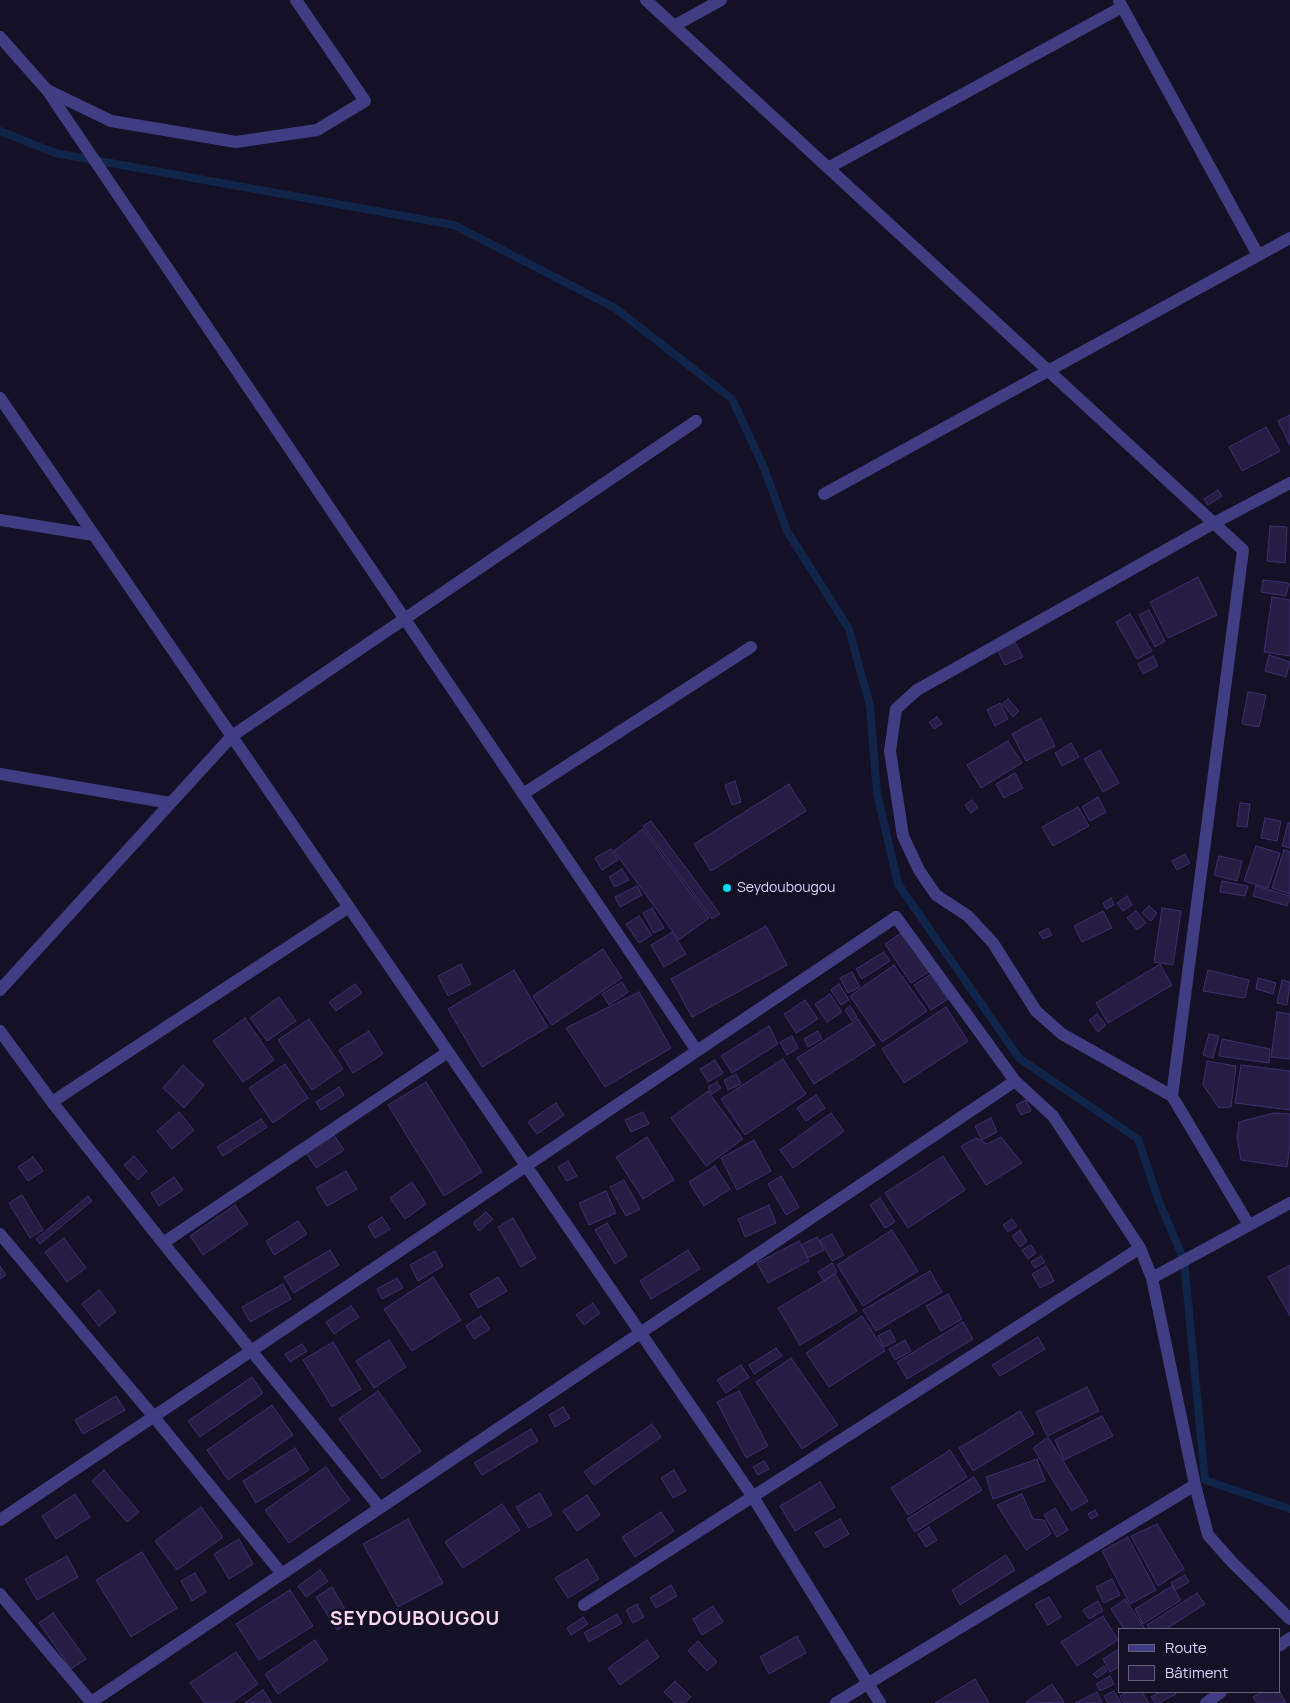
<!DOCTYPE html>
<meta charset="utf-8">
<style>
body{margin:0}
#map{position:relative;width:1290px;height:1703px;overflow:hidden;background:#141025;font-family:Manrope,sans-serif}
canvas{display:block}
.legend{position:absolute;left:1118px;top:1628px;width:162px;height:65px;box-sizing:border-box;background:#141025;border:1px solid #645f7b;margin:0;padding:6px 9px;list-style:none;font-size:15px;color:#dbd6fd}
.legend li{display:flex;align-items:center;gap:10px;height:25px}
.legend b{width:25px;border:1px solid #645f7b}
</style>
<div id="map">
<canvas width="1290" height="1703"></canvas>
<ul class="legend">
<li><b style="height:6px;background:#413d82"></b>Route</li>
<li><b style="height:14px;background:#261d45"></b>Bâtiment</li>
</ul>
</div>
<script>
const g = document.querySelector('canvas').getContext('2d');
g.lineJoin = 'round';
function shape(rows) {
  const path = new Path2D();
  for (const r of rows) {
    path.moveTo(r[0], r[1]);
    for (let i = 2; i < r.length; i += 2) path.lineTo(r[i], r[i + 1]);
  }
  return path;
}
function strokePath(path, color, width, dash) {
  g.strokeStyle = color;
  g.lineWidth = width;
  g.lineCap = dash ? 'butt' : 'round';
  g.setLineDash(dash || []);
  g.stroke(path);
}
function paint(path, color) {
  g.fillStyle = color;
  g.fill(path, 'evenodd');
}
function label(font, color, halo, rows, align = 'center') {
  g.font = font + ' Manrope,sans-serif';
  g.lineWidth = 5;
  g.setLineDash([]);
  g.textBaseline = 'middle';
  g.strokeStyle = halo;
  g.fillStyle = color;
  for (const [text, x, y, turn = 0] of rows) {
    g.save();
    g.translate(x, y);
    g.rotate((+turn || 0) * Math.PI / 180);
    g.textAlign = isNaN(turn) ? turn : align;
    if (halo) g.strokeText(text, 0, 0);
    g.fillText(text, 0, 0);
    g.restore();
  }
}
const stream = shape([
 [0,131,55,153,454,225,615,308,732,399,764,468,787,531,849,629,870,706,877,793,898,884,1019,1058,1138,1139,1158,1199,1184,1260,1205,1480,1290,1509]
]);
const building = shape([
 [1290,415,1290,445,1278,421,1290,415],
 [1266,427,1280,451,1242,471,1229,447,1266,427],
 [1218,490,1222,496,1208,505,1204,499,1218,490],
 [1270,526,1287,527,1285,563,1267,561,1270,526],
 [1198,577,1217,615,1168,638,1150,602,1198,577],
 [1263,580,1289,583,1286,596,1261,592,1263,580],
 [1272,597,1290,600,1290,656,1264,652,1272,597],
 [1149,610,1165,641,1155,647,1139,615,1149,610],
 [1130,614,1152,651,1137,659,1116,622,1130,614],
 [1015,642,1023,657,1005,665,998,651,1015,642],
 [1269,655,1290,662,1286,677,1265,671,1269,655],
 [1153,656,1158,666,1143,674,1138,664,1153,656],
 [1248,692,1266,695,1259,727,1242,724,1248,692],
 [1008,699,1019,711,1013,717,1002,704,1008,699],
 [1000,703,1008,719,995,726,987,710,1000,703],
 [937,717,942,724,934,729,929,722,937,717],
 [1041,718,1055,746,1026,761,1012,734,1041,718],
 [1008,741,1022,763,981,788,967,765,1008,741],
 [1071,743,1079,757,1062,766,1055,753,1071,743],
 [1100,750,1119,783,1103,792,1084,759,1100,750],
 [1015,773,1023,788,1004,798,996,784,1015,773],
 [735,781,741,802,732,805,725,785,735,781],
 [789,784,806,811,711,871,694,844,789,784],
 [1098,797,1106,812,1090,821,1082,807,1098,797],
 [972,800,978,807,971,813,965,805,972,800],
 [1240,803,1250,804,1247,827,1237,826,1240,803],
 [1078,807,1089,826,1053,846,1042,827,1078,807],
 [1265,818,1281,821,1277,841,1261,838,1265,818],
 [651,821,720,914,712,919,643,826,651,821],
 [1288,823,1290,823,1290,848,1282,846,1288,823],
 [643,829,709,918,679,940,614,851,643,829],
 [1256,846,1280,853,1268,888,1244,881,1256,846],
 [611,849,618,860,602,870,595,858,611,849],
 [1284,850,1290,852,1290,894,1272,888,1284,850],
 [1185,854,1190,863,1177,870,1172,861,1185,854],
 [1219,856,1242,861,1237,881,1214,875,1219,856],
 [622,869,629,880,615,887,609,877,622,869],
 [1222,881,1248,886,1245,896,1220,892,1222,881],
 [637,886,642,895,620,907,615,897,637,886],
 [1256,886,1290,896,1287,906,1253,896,1256,886],
 [1127,896,1132,905,1123,911,1117,903,1127,896],
 [1111,898,1114,905,1106,909,1103,903,1111,898],
 [1149,906,1157,913,1151,921,1142,913,1149,906],
 [652,908,664,928,654,933,643,913,652,908],
 [1162,908,1181,911,1173,965,1154,962,1162,908],
 [1103,911,1112,928,1082,942,1074,926,1103,911],
 [1136,911,1146,923,1137,930,1127,918,1136,911],
 [639,916,652,935,639,943,626,924,639,916],
 [766,926,787,965,692,1017,671,979,766,926],
 [1048,928,1052,935,1043,939,1039,933,1048,928],
 [904,931,930,971,911,983,885,944,904,931],
 [672,932,686,954,664,967,651,945,672,932],
 [603,949,622,978,552,1025,533,996,603,949],
 [884,952,890,961,862,979,856,969,884,952],
 [461,964,471,984,448,996,438,976,461,964],
 [1160,964,1172,985,1108,1023,1096,1003,1160,964],
 [894,965,927,1011,882,1042,850,996,894,965],
 [514,970,548,1027,482,1067,448,1009,514,970],
 [1208,970,1249,980,1245,998,1203,991,1208,970],
 [852,972,860,987,848,993,840,978,852,972],
 [931,974,948,999,931,1010,914,985,931,974],
 [1258,978,1276,983,1273,994,1256,989,1258,978],
 [1282,980,1290,982,1287,1005,1277,1003,1282,980],
 [622,982,628,992,609,1005,602,994,622,982],
 [355,984,362,993,336,1011,329,1002,355,984],
 [839,984,849,1000,841,1005,831,990,839,984],
 [639,992,671,1048,605,1087,566,1028,639,992],
 [830,994,842,1012,827,1022,815,1004,830,994],
 [279,997,296,1021,267,1041,250,1018,279,997],
 [805,1000,818,1019,796,1033,784,1014,805,1000],
 [850,1006,857,1017,852,1021,845,1010,850,1006],
 [946,1007,968,1041,904,1083,882,1049,946,1007],
 [1277,1012,1290,1014,1290,1059,1271,1057,1277,1012],
 [1097,1014,1106,1025,1098,1032,1089,1020,1097,1014],
 [245,1018,274,1060,243,1082,213,1041,245,1018],
 [309,1019,343,1069,312,1090,278,1040,309,1019],
 [858,1019,875,1045,814,1084,797,1058,858,1019],
 [769,1026,778,1044,732,1073,721,1056,769,1026],
 [369,1031,383,1054,353,1073,339,1050,369,1031],
 [818,1031,822,1039,808,1047,804,1039,818,1031],
 [1209,1034,1219,1036,1213,1058,1203,1055,1209,1034],
 [792,1036,798,1048,787,1055,780,1042,792,1036],
 [1222,1039,1270,1049,1269,1063,1219,1056,1222,1039],
 [783,1059,806,1094,745,1135,721,1099,783,1059],
 [715,1060,723,1073,708,1082,700,1069,715,1060],
 [1207,1061,1236,1066,1231,1107,1219,1108,1203,1085,1207,1061],
 [285,1064,308,1098,273,1123,249,1088,285,1064],
 [183,1065,204,1085,184,1108,163,1088,183,1065],
 [1241,1065,1290,1071,1290,1110,1235,1103,1241,1065],
 [736,1074,741,1084,728,1090,724,1080,736,1074],
 [426,1082,482,1172,444,1196,388,1105,426,1082],
 [717,1082,721,1088,712,1094,708,1087,717,1082],
 [339,1087,344,1095,321,1110,316,1102,339,1087],
 [708,1091,743,1139,706,1166,671,1118,708,1091],
 [816,1095,825,1108,806,1121,797,1108,816,1095],
 [1026,1100,1031,1111,1021,1115,1016,1105,1026,1100],
 [556,1103,564,1115,537,1134,528,1122,556,1103],
 [179,1112,194,1130,172,1149,157,1131,179,1112],
 [643,1112,649,1124,631,1132,625,1120,643,1112],
 [831,1113,844,1131,793,1168,780,1150,831,1113],
 [1274,1113,1290,1114,1290,1144,1287,1167,1241,1160,1237,1137,1239,1122,1274,1113],
 [991,1118,997,1132,982,1140,975,1126,991,1118],
 [261,1119,267,1127,223,1156,217,1147,261,1119],
 [334,1135,344,1150,316,1168,306,1152,334,1135],
 [647,1137,674,1180,643,1199,616,1157,647,1137],
 [1001,1137,1022,1163,986,1185,961,1146,976,1138,987,1144,1001,1137],
 [754,1140,771,1171,737,1190,721,1158,754,1140],
 [134,1156,147,1171,138,1180,124,1165,134,1156],
 [943,1156,965,1190,908,1228,885,1193,943,1156],
 [33,1157,43,1171,28,1181,18,1167,33,1157],
 [568,1161,577,1176,567,1181,558,1167,568,1161],
 [715,1166,730,1189,704,1206,689,1182,715,1166],
 [346,1171,357,1189,327,1206,316,1188,346,1171],
 [781,1176,799,1207,786,1215,768,1184,781,1176],
 [174,1177,183,1190,159,1206,151,1193,174,1177],
 [624,1180,640,1209,626,1216,610,1187,624,1180],
 [412,1182,426,1204,405,1219,390,1198,412,1182],
 [606,1191,616,1213,589,1225,579,1203,606,1191],
 [22,1195,43,1230,30,1238,9,1203,22,1195],
 [88,1196,92,1201,40,1244,36,1239,88,1196],
 [880,1198,895,1222,885,1228,870,1205,880,1198],
 [235,1205,248,1224,203,1255,190,1236,235,1205],
 [769,1205,776,1223,745,1237,738,1219,769,1205],
 [486,1212,493,1219,479,1231,473,1223,486,1212],
 [382,1217,390,1229,375,1238,368,1226,382,1217],
 [513,1218,536,1258,521,1267,498,1227,513,1218],
 [1012,1219,1017,1226,1008,1232,1003,1225,1012,1219],
 [298,1221,307,1234,274,1255,266,1241,298,1221],
 [607,1223,627,1256,615,1264,595,1230,607,1223],
 [892,1230,918,1271,863,1306,837,1265,892,1230],
 [1020,1230,1027,1241,1020,1247,1012,1236,1020,1230],
 [832,1234,844,1255,832,1261,820,1240,832,1234],
 [817,1237,824,1250,808,1258,801,1245,817,1237],
 [64,1238,86,1268,67,1282,45,1252,64,1238],
 [799,1241,809,1261,768,1283,757,1263,799,1241],
 [1031,1245,1036,1253,1028,1259,1022,1250,1031,1245],
 [330,1250,339,1265,294,1293,284,1277,330,1250],
 [688,1250,700,1269,651,1299,640,1281,688,1250],
 [435,1251,443,1266,418,1281,410,1265,435,1251],
 [1041,1256,1045,1262,1035,1268,1031,1262,1041,1256],
 [832,1263,837,1272,824,1281,818,1272,832,1263],
 [1290,1265,1290,1316,1268,1277,1290,1265],
 [0,1266,6,1275,0,1279,0,1266],
 [1046,1266,1054,1281,1040,1288,1032,1274,1046,1266],
 [930,1271,942,1292,876,1331,863,1310,930,1271],
 [835,1274,857,1311,800,1345,778,1308,835,1274],
 [433,1277,461,1320,412,1351,384,1309,433,1277],
 [498,1277,507,1291,478,1308,470,1294,498,1277],
 [397,1278,403,1288,382,1299,377,1289,397,1278],
 [283,1284,291,1299,250,1322,242,1307,283,1284],
 [99,1290,116,1312,99,1326,82,1304,99,1290],
 [948,1294,962,1319,941,1331,926,1306,948,1294],
 [593,1303,600,1313,584,1325,576,1315,593,1303],
 [351,1306,359,1317,334,1334,326,1322,351,1306],
 [481,1316,490,1329,474,1339,466,1326,481,1316],
 [862,1316,885,1351,829,1387,806,1353,862,1316],
 [963,1322,973,1339,907,1379,897,1362,963,1322],
 [890,1330,896,1341,884,1347,878,1336,890,1330],
 [1038,1337,1045,1349,1000,1376,992,1365,1038,1337],
 [389,1340,406,1367,374,1388,356,1361,389,1340],
 [905,1340,911,1351,895,1360,889,1349,905,1340],
 [333,1342,361,1389,332,1407,303,1360,333,1342],
 [302,1344,307,1351,290,1362,285,1354,302,1344],
 [776,1348,782,1356,754,1374,749,1365,776,1348],
 [791,1358,838,1425,802,1449,756,1382,791,1358],
 [741,1365,749,1377,726,1393,717,1380,741,1365],
 [252,1377,263,1393,200,1437,188,1421,252,1377],
 [1087,1387,1099,1411,1047,1436,1036,1412,1087,1387],
 [378,1391,421,1451,382,1479,339,1419,378,1391],
 [739,1391,768,1446,746,1458,717,1402,739,1391],
 [116,1396,125,1410,83,1434,75,1420,116,1396],
 [272,1405,293,1435,228,1480,207,1450,272,1405],
 [563,1407,570,1418,555,1427,549,1415,563,1407],
 [1020,1411,1034,1434,973,1471,959,1448,1020,1411],
 [1102,1416,1113,1436,1064,1460,1055,1440,1102,1416],
 [652,1424,661,1437,594,1485,584,1472,652,1424],
 [531,1429,538,1441,482,1475,474,1463,531,1429],
 [1048,1437,1088,1501,1072,1511,1033,1448,1048,1437],
 [295,1448,309,1470,256,1503,243,1481,295,1448],
 [950,1450,967,1477,908,1515,891,1488,950,1450],
 [1037,1459,1045,1481,993,1499,986,1477,1037,1459],
 [764,1461,769,1469,758,1475,753,1467,764,1461],
 [326,1467,350,1500,289,1543,265,1510,326,1467],
 [104,1470,139,1512,127,1522,92,1481,104,1470],
 [674,1470,686,1491,673,1498,661,1478,674,1470],
 [974,1477,982,1490,915,1532,907,1519,974,1477],
 [820,1482,835,1507,795,1531,780,1506,820,1482],
 [540,1493,552,1515,529,1528,516,1507,540,1493],
 [75,1494,90,1517,56,1539,42,1516,75,1494],
 [1022,1494,1033,1519,1044,1520,1051,1534,1026,1550,997,1505,1022,1494],
 [587,1495,600,1515,577,1531,563,1511,587,1495],
 [502,1504,520,1530,463,1568,445,1542,502,1504],
 [201,1507,223,1537,177,1570,155,1541,201,1507],
 [1055,1508,1068,1530,1057,1537,1044,1515,1055,1508],
 [1095,1510,1098,1515,1091,1519,1088,1514,1095,1510],
 [661,1512,674,1531,635,1557,622,1537,661,1512],
 [408,1519,443,1583,398,1607,363,1544,408,1519],
 [840,1519,849,1534,825,1548,815,1533,840,1519],
 [1157,1524,1184,1569,1158,1586,1131,1536,1157,1524],
 [929,1527,937,1540,926,1547,918,1534,929,1527],
 [1128,1537,1156,1590,1130,1604,1102,1551,1128,1537],
 [239,1539,253,1564,229,1579,214,1554,239,1539],
 [142,1552,177,1608,131,1637,96,1580,142,1552],
 [1006,1555,1015,1570,960,1605,952,1590,1006,1555],
 [67,1556,78,1577,37,1600,25,1579,67,1556],
 [587,1559,599,1579,568,1598,555,1578,587,1559],
 [320,1570,328,1581,306,1597,298,1586,320,1570],
 [195,1573,206,1592,192,1601,181,1581,195,1573],
 [1185,1575,1189,1582,1175,1590,1171,1583,1185,1575],
 [1112,1579,1120,1595,1104,1603,1096,1587,1112,1579],
 [671,1585,677,1596,656,1608,650,1598,671,1585],
 [1172,1586,1181,1600,1143,1624,1135,1609,1172,1586],
 [332,1587,352,1621,337,1630,316,1597,332,1587],
 [290,1590,313,1626,259,1660,236,1624,290,1590],
 [1197,1593,1205,1604,1166,1629,1150,1629,1147,1625,1197,1593],
 [1049,1597,1061,1617,1048,1625,1035,1604,1049,1597],
 [1125,1599,1145,1629,1124,1629,1111,1609,1125,1599],
 [1098,1601,1103,1611,1089,1619,1083,1610,1098,1601],
 [637,1604,644,1617,633,1623,626,1610,637,1604],
 [713,1606,723,1622,702,1635,693,1619,713,1606],
 [53,1613,86,1659,71,1669,39,1623,53,1613],
 [617,1614,622,1623,589,1642,584,1633,617,1614],
 [1103,1616,1118,1640,1077,1666,1061,1642,1103,1616],
 [583,1617,588,1624,571,1635,567,1628,583,1617],
 [797,1636,806,1653,769,1674,760,1657,797,1636],
 [315,1640,328,1660,278,1694,265,1674,315,1640],
 [647,1640,659,1657,620,1685,608,1668,647,1640],
 [698,1641,717,1662,707,1671,688,1651,698,1641],
 [1119,1649,1119,1667,1110,1672,1103,1659,1119,1649],
 [236,1652,258,1684,231,1703,205,1703,190,1683,236,1652],
 [1104,1666,1107,1671,1097,1678,1093,1674,1104,1666],
 [1110,1676,1114,1684,1100,1691,1096,1684,1110,1676],
 [975,1679,989,1703,935,1703,975,1679],
 [675,1681,691,1697,684,1703,675,1703,664,1692,675,1681],
 [1052,1684,1064,1702,1027,1703,1026,1702,1052,1684],
 [263,1690,272,1703,245,1703,263,1690],
 [1279,1690,1286,1703,1257,1703,1253,1697,1262,1692,1279,1692,1279,1690],
 [1114,1691,1121,1703,1108,1703,1104,1696,1114,1691],
 [1097,1692,1102,1703,1075,1703,1097,1692],
 [1127,1692,1142,1692,1149,1703,1124,1703,1120,1696,1127,1692],
 [1160,1692,1175,1692,1176,1694,1159,1703,1155,1703,1151,1697,1160,1692]
]);
const street = shape([
 [646,0,1243,550,1172,1096,1249,1225],
 [1119,1,1258,255],
 [674,26,721,0],
 [0,37,47,90,697,1051],
 [47,90,111,121,236,142,317,130,365,101,296,0],
 [828,168,1122,7],
 [0,398,753,1497,880,1703],
 [824,494,1290,238],
 [0,520,94,535],
 [0,774,170,803],
 [523,794,751,647],
 [0,990,232,736,696,421],
 [0,1031,52,1102,163,1243,380,1508],
 [1172,1096,1062,1034,1036,1011,993,943,968,916,936,895,919,870,903,836,890,751,896,709,917,690,1214,523,1290,483],
 [52,1102,349,907],
 [0,1234,154,1417,282,1574],
 [163,1243,448,1052],
 [1152,1278,1290,1203],
 [0,1520,896,917,1015,1081,1053,1116,1140,1248,1152,1278,1195,1485,1208,1535,1232,1562,1290,1619],
 [0,1594,92,1703],
 [584,1605,1140,1248],
 [1279,1646,1290,1638],
 [90,1703,1015,1081],
 [836,1703,1195,1485],
 [1206,1703,1221,1692]
]);
const markers = [
 [727,888,5,"#0bdaf5"]
];
const poiNames = [
 ["Seydoubougou",737,888]
];
const districtNames = [
 ["SEYDOUBOUGOU",415,1620]
];
strokePath(stream, '#102549', 8);
paint(building, '#261d45');
strokePath(building, '#3e3070', 1);
strokePath(street, '#413d82', 12);
for (const [x, y, r, color] of markers) {
  const dot = new Path2D();
  dot.arc(x, y, r, 0, 2 * Math.PI);
  g.fillStyle = color;
  g.fill(dot);
  strokePath(dot, '#141025', 2);
}
label('14px', '#dbd6fd', '#141025', poiNames, 'left');
g.letterSpacing = '1px';
label('bold 19px', '#fdd8ef', '#141025', districtNames);
g.letterSpacing = '0px';
</script>
